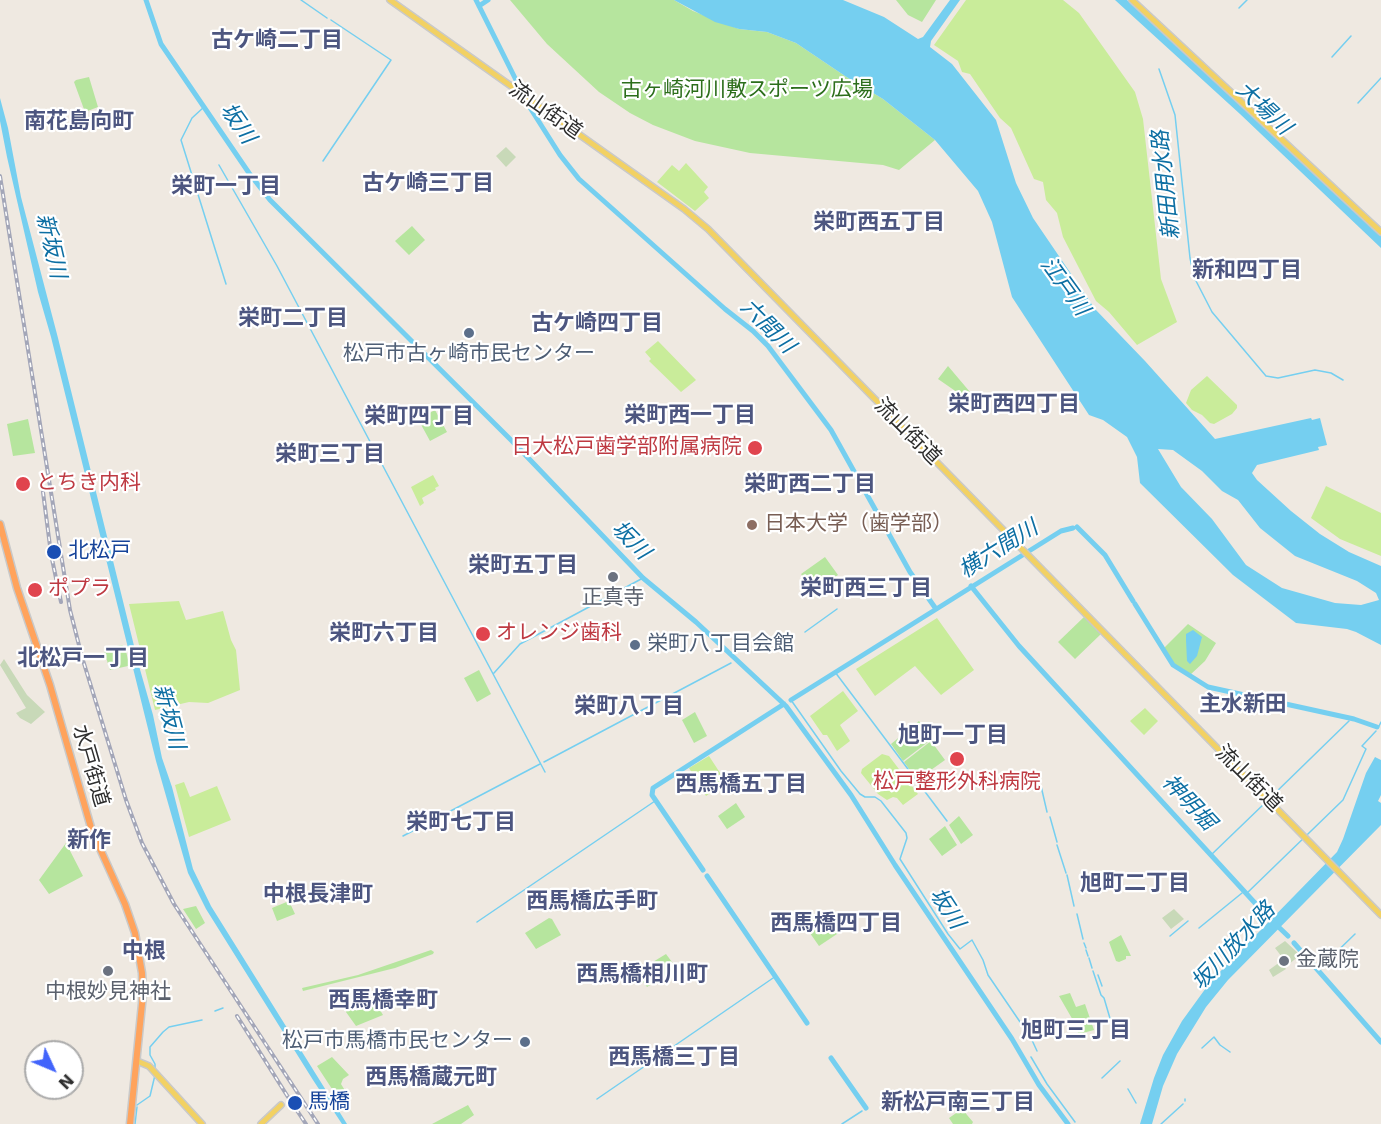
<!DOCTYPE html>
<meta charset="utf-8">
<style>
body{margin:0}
#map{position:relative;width:1381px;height:1124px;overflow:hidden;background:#efe9e1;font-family:"DejaVu Sans",sans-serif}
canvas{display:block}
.north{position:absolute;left:24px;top:1040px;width:60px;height:60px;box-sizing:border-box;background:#fff;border:2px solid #ababab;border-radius:50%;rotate:134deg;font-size:16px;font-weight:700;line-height:24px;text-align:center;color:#2e2e2e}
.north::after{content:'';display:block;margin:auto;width:21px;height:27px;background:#4264fb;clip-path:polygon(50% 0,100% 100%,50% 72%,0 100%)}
</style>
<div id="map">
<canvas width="1381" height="1124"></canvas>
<div class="north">N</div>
</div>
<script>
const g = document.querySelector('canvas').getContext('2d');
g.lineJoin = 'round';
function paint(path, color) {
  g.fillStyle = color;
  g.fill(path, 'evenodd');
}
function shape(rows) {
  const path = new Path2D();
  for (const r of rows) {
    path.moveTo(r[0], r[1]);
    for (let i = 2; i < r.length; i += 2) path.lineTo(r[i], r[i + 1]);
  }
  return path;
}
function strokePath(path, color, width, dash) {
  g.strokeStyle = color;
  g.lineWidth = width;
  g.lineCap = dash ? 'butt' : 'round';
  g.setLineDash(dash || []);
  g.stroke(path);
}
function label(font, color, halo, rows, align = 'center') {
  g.font = font + ' "DejaVu Sans","Noto Sans JP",sans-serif';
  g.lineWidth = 4.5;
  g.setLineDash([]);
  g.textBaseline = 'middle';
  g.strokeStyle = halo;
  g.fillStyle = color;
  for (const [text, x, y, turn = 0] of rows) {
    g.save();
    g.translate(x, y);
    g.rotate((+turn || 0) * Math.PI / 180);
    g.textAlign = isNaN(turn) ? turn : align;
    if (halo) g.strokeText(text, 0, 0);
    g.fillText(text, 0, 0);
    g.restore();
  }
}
const green = shape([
 [510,0,674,0,693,11,739,29,767,32,796,43,845,76,883,99,935,140,899,170,883,165,750,153,695,141,653,125,630,113,599,92,547,44],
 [896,0,936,0,922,22,908,15],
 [89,77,98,107,85,112,74,82,76,80],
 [412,226,425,240,409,255,395,241],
 [948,366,970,392,964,397,938,379],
 [435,410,447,432,430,441,418,419],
 [28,419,35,453,13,456,7,424],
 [825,557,838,575,814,592,801,574],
 [1084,617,1101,634,1075,659,1058,642],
 [1188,624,1216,643,1205,661,1190,675,1174,665,1164,648],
 [122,645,125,647,129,664,128,666,110,670,104,651,105,648],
 [479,670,491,694,477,702,464,678],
 [695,712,707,736,694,743,682,720],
 [919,721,932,739,903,761,891,744],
 [931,741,945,760,917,780,904,762],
 [736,803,745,817,727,829,718,816],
 [959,816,973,835,961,844,949,825],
 [945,826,957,845,942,856,929,839],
 [66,843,83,876,49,894,39,880],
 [289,901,295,914,277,921,272,908],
 [196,906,205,923,196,929,183,909],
 [817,917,828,931,836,927,840,932,819,946,805,926],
 [549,918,552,919,561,935,536,949,525,933],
 [1121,935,1131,956,1126,956,1126,959,1119,962,1116,961,1109,942],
 [431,950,434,952,433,954,395,968,303,991,302,988,358,975],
 [666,954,675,966,674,970,647,987,637,974,638,971],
 [1070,993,1076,1007,1085,1004,1094,1030,1079,1034,1071,1024,1074,1022,1059,996],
 [372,1000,374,1000,383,1015,356,1026,346,1012,347,1009],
 [332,1057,349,1075,343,1079,341,1084,349,1097,338,1104,331,1092,332,1089,317,1066],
 [468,1105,474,1115,461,1124,432,1124],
 [962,1109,973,1122,972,1124,953,1124,949,1118]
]);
const cemetery = shape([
 [506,147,516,157,506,167,496,156],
 [4,659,27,695,45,712,31,724,20,718,16,713,26,708,0,665],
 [1174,909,1184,919,1171,929,1162,918],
 [1285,941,1300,955,1288,965,1275,948],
 [1280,962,1286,969,1273,977,1269,970]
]);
const pitch = shape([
 [966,0,1063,0,1079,13,1135,92,1143,119,1161,279,1177,322,1137,345,1109,312,1096,301,1063,237,1057,213,1046,200,1043,182,1034,179,1011,128,1000,118,970,74,962,72,958,61,934,45],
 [686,163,708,187,704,192,709,198,695,211,657,182,672,165,679,171],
 [658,341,696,380,681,392,649,361,651,359,645,352],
 [1207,376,1237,405,1237,408,1232,414,1214,424,1210,423,1202,415,1192,410,1186,403,1191,390],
 [433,475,439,486,435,488,436,490,422,498,424,503,420,506,411,487],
 [1326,486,1381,513,1381,556,1340,539,1311,518],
 [179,601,186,620,223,611,231,640,236,650,240,690,208,703,189,702,155,710,129,604],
 [937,618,974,670,941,695,915,666,875,696,856,669],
 [843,691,858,711,840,725,850,741,837,751,827,735,823,735,810,716],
 [1145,708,1158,721,1144,735,1130,721],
 [882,754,889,756,918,794,903,805,897,798,893,797,887,800,878,794,861,773,862,769],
 [709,756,726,782,706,796,689,768],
 [184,782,190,797,217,786,231,820,189,837,175,785]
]);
const water = shape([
 [674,0,843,0,884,17,918,39,923,37,950,0,960,0,931,41,930,47,952,64,996,120,1016,183,1033,218,1095,309,1145,361,1215,439,1311,418,1312,420,1320,418,1327,445,1318,447,1319,450,1257,465,1252,473,1257,480,1291,511,1320,534,1349,552,1381,566,1381,645,1356,632,1347,629,1296,623,1233,575,1140,483,1137,457,1127,437,1103,420,1089,415,1012,297,992,222,978,191,935,140,883,99,845,76,796,43,767,32,739,29,715,22],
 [1158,449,1173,450,1202,471,1222,491,1238,500,1260,528,1295,556,1357,581,1376,593,1379,600,1361,605,1335,603,1282,588,1246,565,1212,519,1181,487],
 [1115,0,1127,0,1251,113,1381,235,1381,248,1240,114],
 [0,98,8,128,21,197,58,338,139,666,153,715,162,758,172,787,193,869,211,906,347,1124,342,1124,313,1080,206,909,188,873,156,761,51,337,38,292,7,157,0,121],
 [1193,630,1202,637,1197,656,1190,664,1187,661,1186,640,1186,634],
 [1375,757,1381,760,1381,795,1378,801,1381,803,1381,825,1228,980,1206,1007,1177,1054,1163,1086,1152,1124,1140,1124,1154,1078,1163,1055,1182,1021,1211,981,1337,852,1343,839,1366,773]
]);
const stream = shape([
 [301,0,327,18],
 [1239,8,1247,0],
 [1332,57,1351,36],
 [1159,69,1175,115,1190,258,1194,277,1212,312,1266,376,1278,378,1315,370,1331,373,1343,380],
 [1358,103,1381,78],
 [204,107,192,118,181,140,226,284],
 [323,161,391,60,331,20],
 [219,165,277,266,545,772],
 [805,632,837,609],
 [835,672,947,821],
 [494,673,520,644,643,578],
 [791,700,841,771,860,794,865,797,875,797,881,801,906,833,907,838,900,859,948,934,960,949,972,940,983,960,988,975,1031,1038,1037,1051],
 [1378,728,1381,722],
 [544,762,731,663],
 [1041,786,1047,812],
 [1271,797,1349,721],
 [1050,817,1057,842],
 [403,836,540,764],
 [1057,845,1066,873],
 [1211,855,1266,802],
 [1067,875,1074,906],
 [1246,894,1343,800,1366,749,1362,746,1376,731],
 [1077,914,1083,939],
 [477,922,655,801],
 [1199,928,1242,893],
 [1170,936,1188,921],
 [1084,943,1086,948],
 [1086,950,1088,956],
 [1089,958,1092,968],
 [1322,966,1355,934],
 [1318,969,1319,968],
 [1093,971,1101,995,1104,998,1114,1032],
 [1098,975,1102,986],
 [215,1011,223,1008],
 [1202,1048,1214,1037,1220,1045,1230,1052],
 [1031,1057,1047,1084,1075,1122],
 [155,1070,155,1064,150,1055,150,1047,163,1032,169,1027,202,1020],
 [1102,1078,1120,1061],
 [1128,1089,1136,1103],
 [597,1099,776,976],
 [1185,1101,1185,1099],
 [137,1105,150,1096,155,1075],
 [865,1109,866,1108],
 [135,1124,137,1107],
 [842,1124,862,1111],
 [1161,1124,1183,1104]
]);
const river = shape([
 [146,0,161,44,249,173,270,200,512,441,643,578,696,622,786,706,851,795,895,865,1012,1039,1039,1085,1068,1124],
 [476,0,518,84],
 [479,6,488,0],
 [529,106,560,155,579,179,725,309,753,331,768,346,831,430,910,572,936,609],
 [1077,527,1105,555,1133,601],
 [971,586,1019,646,1266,915,1288,936],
 [1135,604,1173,665,1208,687,1354,719,1377,727],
 [791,700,1061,531,1073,528],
 [703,870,652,795,653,788,784,704],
 [707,876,807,1023],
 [1294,943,1381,1042],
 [831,1058,866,1108]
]);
const major = shape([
 [390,0,684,209,708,229,1381,915],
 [1132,0,1381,232],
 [137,1061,149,1066,202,1124],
 [261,1124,281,1105]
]);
const highway = shape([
 [0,524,17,588,50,685,92,831,125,904,135,933,142,973,143,994,130,1124]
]);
const rail = shape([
 [0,176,70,610,82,657,126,800,142,843,174,904,318,1124],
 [43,492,50,546],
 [52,559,61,602],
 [237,1016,288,1097],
 [296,1109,306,1124]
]);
const markers = [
 [469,333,6,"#5c6f8a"],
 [755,448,8,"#e0444e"],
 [23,484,8,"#e0444e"],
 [752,525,6,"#8d6e63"],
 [54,552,8,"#1a4fb4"],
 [613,577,6,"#6b7280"],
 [35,590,8,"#e0444e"],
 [483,634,8,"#e0444e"],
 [635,645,6,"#5c6f8a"],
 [957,759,8,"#e0444e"],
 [1284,961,6,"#6b7280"],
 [108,971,6,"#6b7280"],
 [525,1042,6,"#5c6f8a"],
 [295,1103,8,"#1a4fb4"]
];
const parkNames = [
 ["古ヶ崎河川敷スポーツ広場",747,91]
];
const streetNames = [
 ["流山街道",545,111,35],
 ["流山街道",907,432,45],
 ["水戸街道",90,766,74],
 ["流山街道",1248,779,45]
];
const serviceNames = [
 ["松戸市古ヶ崎市民センター",469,355],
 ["栄町八丁目会館",647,645,"left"],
 ["松戸市馬橋市民センター",513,1042,"right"]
];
const healthNames = [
 ["日大松戸歯学部附属病院",742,448,"right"],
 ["とちき内科",36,484],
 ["ポプラ",48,590],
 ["オレンジ歯科",496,634],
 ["松戸整形外科病院",957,783,"center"]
];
const educationNames = [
 ["日本大学（歯学部）",764,525]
];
const transitNames = [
 ["北松戸",68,552],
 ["馬橋",308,1103]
];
const worshipNames = [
 ["正真寺",613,599],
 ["金蔵院",1296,961,"left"],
 ["中根妙見神社",108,993]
];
const neighbourhoodNames = [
 ["古ケ崎二丁目",277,41],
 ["南花島向町",79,122],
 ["古ケ崎三丁目",428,184],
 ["栄町一丁目",226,187],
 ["栄町西五丁目",879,223],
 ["新和四丁目",1247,271],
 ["栄町二丁目",293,319],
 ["古ケ崎四丁目",597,324],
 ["栄町西四丁目",1014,405],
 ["栄町西一丁目",690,416],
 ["栄町四丁目",419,417],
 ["栄町三丁目",330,455],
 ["栄町西二丁目",810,485],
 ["栄町五丁目",523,566],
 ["栄町西三丁目",866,589],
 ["栄町六丁目",384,634],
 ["北松戸一丁目",83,659],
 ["主水新田",1243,705],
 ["栄町八丁目",629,707],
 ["旭町一丁目",953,736],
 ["西馬橋五丁目",741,785],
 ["栄町七丁目",461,823],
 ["新作",89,841],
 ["旭町二丁目",1135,884],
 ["中根長津町",318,895],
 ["西馬橋広手町",592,902],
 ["西馬橋四丁目",836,924],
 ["中根",144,952],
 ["西馬橋相川町",642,975],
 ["西馬橋幸町",383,1001],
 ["旭町三丁目",1076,1031],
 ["西馬橋三丁目",674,1058],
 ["西馬橋蔵元町",431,1078],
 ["新松戸南三丁目",958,1103]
];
const waterNames = [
 ["大場川",1263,109,43],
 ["坂川",237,124,55],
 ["新田用水路",1167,185,-96],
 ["新坂川",50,246,77],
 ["江戸川",1064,287,54],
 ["六間川",767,327,45],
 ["坂川",630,541,45],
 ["横六間川",999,550,-32],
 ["新坂川",168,717,75],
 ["神明堀",1188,803,47],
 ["坂川",946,909,57],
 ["坂川放水路",1234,947,-47]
];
paint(green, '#b6e59e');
paint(cemetery, '#c8d9b8');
paint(pitch, '#c9ec9a');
paint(water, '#75cff0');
strokePath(stream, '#75cff0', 1.5);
strokePath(river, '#75cff0', 5);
strokePath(major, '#c9c9c9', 8);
strokePath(highway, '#c9c9c9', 9);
strokePath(major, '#f2d163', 5);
strokePath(highway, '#ffa35c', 6);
strokePath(rail, '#a3a6b8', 4);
strokePath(rail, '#fff', 1.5, [4.5]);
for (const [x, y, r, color] of markers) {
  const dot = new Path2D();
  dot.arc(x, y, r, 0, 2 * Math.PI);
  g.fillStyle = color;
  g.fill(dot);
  strokePath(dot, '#fff', 2);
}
label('21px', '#2c6e1b', '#fff', parkNames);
label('21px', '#2e2e2e', '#fff', streetNames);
label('21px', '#4e5e75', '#fff', serviceNames);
label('21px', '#be3a42', '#fff', healthNames, 'left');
label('21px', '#785e54', '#fff', educationNames, 'left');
label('21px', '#164399', '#fff', transitNames, 'left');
label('21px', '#5b616d', '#fff', worshipNames);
label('bold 22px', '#4d5680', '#fff', neighbourhoodNames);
label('italic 22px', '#0d6fa3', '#fff', waterNames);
</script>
